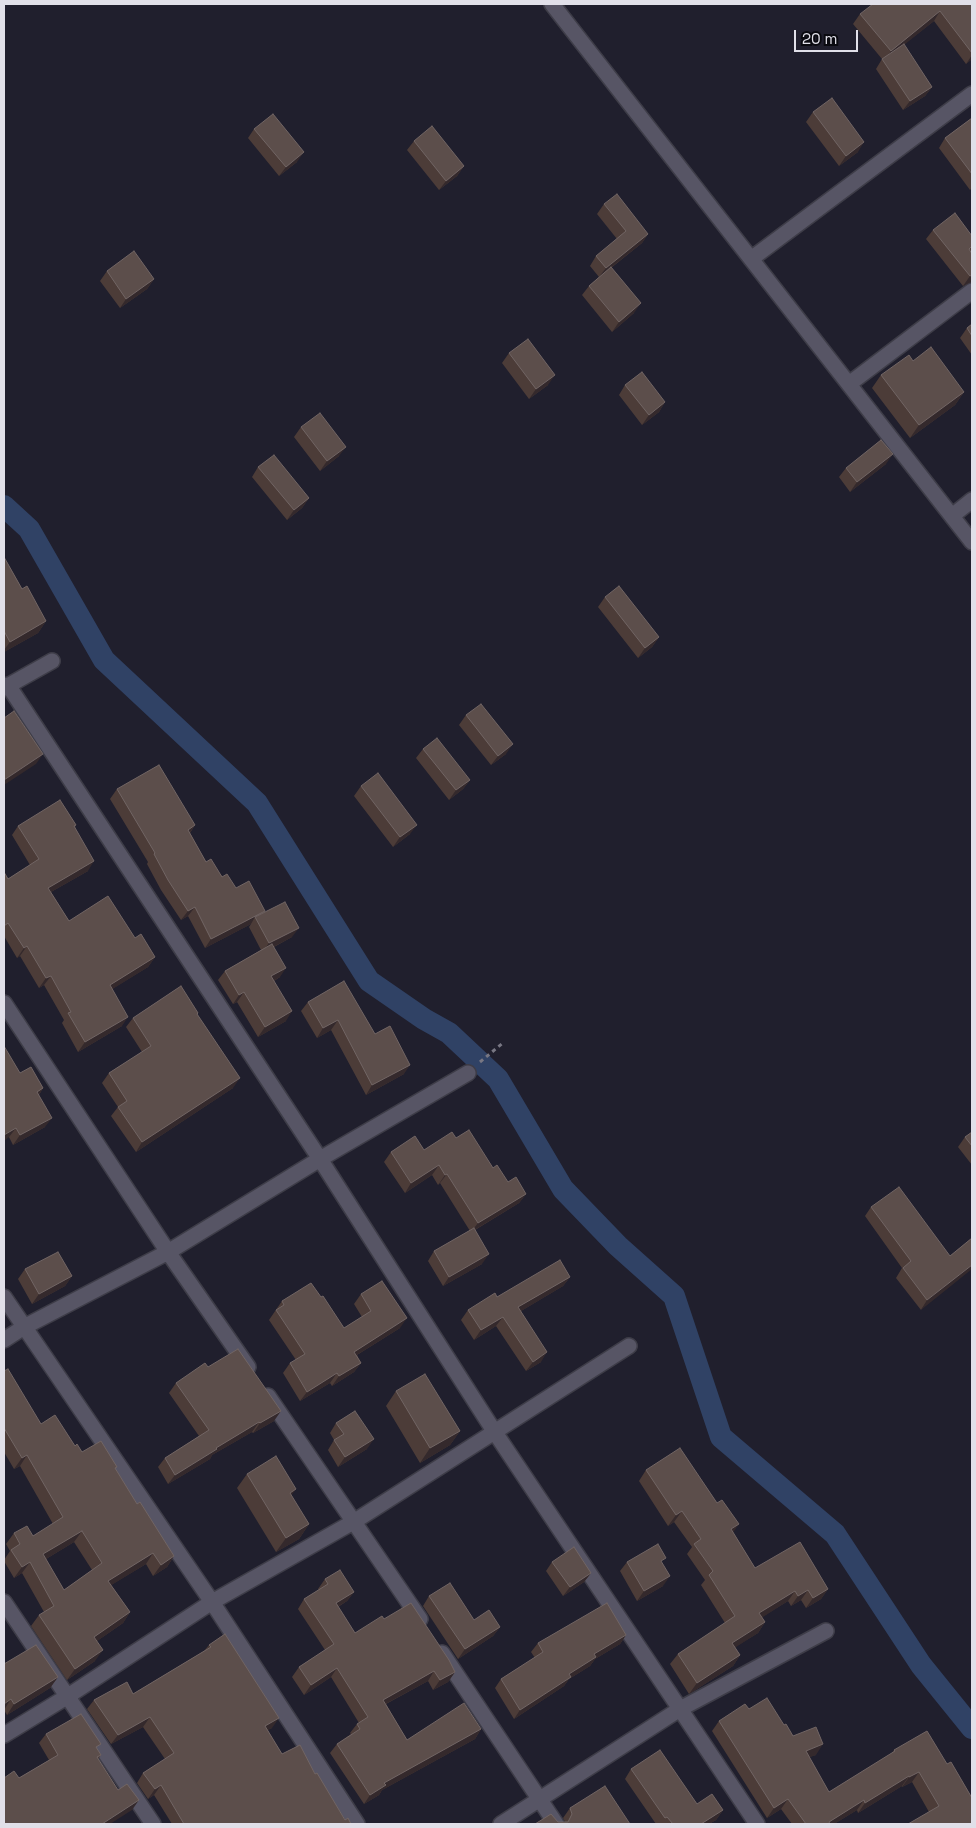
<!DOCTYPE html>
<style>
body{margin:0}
#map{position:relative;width:976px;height:1828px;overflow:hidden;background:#201f2d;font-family:"Space Grotesk",sans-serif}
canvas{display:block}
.frame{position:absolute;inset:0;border:5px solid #e1e0e9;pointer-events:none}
.scale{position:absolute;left:794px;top:30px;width:64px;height:22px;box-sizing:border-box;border:2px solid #e1e0e9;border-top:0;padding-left:6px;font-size:15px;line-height:18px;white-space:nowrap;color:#e1e0e9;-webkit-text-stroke:4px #0a0a10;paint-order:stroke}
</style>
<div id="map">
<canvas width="976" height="1828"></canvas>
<div class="frame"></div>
<div class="scale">20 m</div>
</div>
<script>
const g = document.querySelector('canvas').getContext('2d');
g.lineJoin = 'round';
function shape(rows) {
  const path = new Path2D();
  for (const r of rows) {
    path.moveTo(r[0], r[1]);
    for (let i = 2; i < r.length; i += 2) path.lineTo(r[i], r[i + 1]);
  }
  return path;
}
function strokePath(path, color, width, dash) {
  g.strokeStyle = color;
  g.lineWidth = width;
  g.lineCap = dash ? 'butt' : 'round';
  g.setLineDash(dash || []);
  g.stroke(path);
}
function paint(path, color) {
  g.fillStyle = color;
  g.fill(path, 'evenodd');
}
const canal = shape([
 [4,506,29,529,104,660,257,803,369,981,424,1019,449,1033,498,1079,563,1189,618,1246,674,1296,721,1437,835,1534,921,1665,972,1728]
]);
const path = shape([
 [480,1062,504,1042]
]);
const minor = shape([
 [552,4,972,542],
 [751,259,972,94],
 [849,384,972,291],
 [952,516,972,500],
 [8,685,320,1159,494,1431,757,1824],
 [4,688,52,661],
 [4,1003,168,1252,248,1367],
 [4,1297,212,1602,357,1824],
 [4,1340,24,1327,168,1252,320,1159,468,1073],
 [268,1396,420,1619],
 [4,1602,153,1824],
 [442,1653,556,1824],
 [4,1735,68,1696,212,1602,355,1521,629,1346],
 [501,1824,680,1709,826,1631]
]);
const wall = shape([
 [972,4,972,59,966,64,934,21,903,45,932,87,925,96,903,110,876,69,882,59,853,24,860,14],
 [813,112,858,152,839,166,806,122],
 [972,118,972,188,970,190,939,148,945,138],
 [254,129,297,162,279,176,248,138],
 [414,141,464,166,457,176,439,190,407,150],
 [604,204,648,234,642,243,611,268,634,313,612,332,582,295,589,286,599,277,590,266,596,256,617,239,597,214],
 [933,230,972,236,972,250,971,252,972,254,972,282,971,282,963,286,926,239],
 [107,271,154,279,147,289,120,308,100,281],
 [972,324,972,355,960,338,967,328],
 [509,353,548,385,529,399,502,363],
 [913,361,964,392,955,405,910,438,872,388,881,375],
 [625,385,665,402,659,412,642,425,619,395],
 [301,427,339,456,320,471,294,437],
 [886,464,850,492,839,477,846,468],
 [258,467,309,498,302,508,287,520,252,477],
 [4,557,22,589,46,621,38,633,4,652],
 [605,597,659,637,652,647,638,658,598,607],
 [466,715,506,754,491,765,459,725],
 [423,749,470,780,463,789,449,800,416,758],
 [361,786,410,834,393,847,354,796],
 [117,789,195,825,190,833,206,862,236,888,265,911,262,914,292,937,274,947,280,977,274,981,286,1021,258,1037,237,1002,233,1004,218,980,225,971,261,950,249,927,251,924,205,948,188,916,181,920,161,890,147,864,148,862,110,799],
 [76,825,75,827,88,871,51,892,69,921,135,938,155,957,148,967,112,989,122,1026,78,1052,62,1023,64,1020,44,985,39,988,20,956,17,958,4,936,4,872,8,879,30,865,12,835,18,826],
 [308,1002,375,1034,404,1074,366,1095,331,1030,317,1038,301,1011],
 [197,1014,233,1088,136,1152,111,1116,118,1107,102,1083,109,1073,142,1052,126,1027,133,1018],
 [20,1073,43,1088,39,1095,45,1127,13,1145,9,1137],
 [972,1132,972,1165,958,1147,965,1137],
 [456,1138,493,1168,508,1182,526,1194,519,1203,475,1230,482,1264,443,1286,428,1261,434,1251,470,1231,440,1183,438,1185,432,1175,405,1193,384,1162,391,1152,424,1150],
 [871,1207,950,1256,972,1238,921,1310,896,1278,902,1268,865,1216],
 [25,1269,72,1276,65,1286,32,1304,18,1279],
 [570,1277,563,1286,521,1311,541,1362,526,1371,496,1326,474,1340,461,1320,468,1310,497,1297],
 [361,1294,400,1328,357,1355,361,1363,354,1372,332,1386,330,1383,300,1401,283,1373,290,1363,296,1360,269,1320,282,1301,321,1297,344,1328,362,1317,354,1304],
 [208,1367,274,1421,253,1433,252,1432,212,1455,210,1459,168,1484,158,1467,165,1458,199,1436,169,1393,176,1383],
 [4,1371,41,1424,75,1446,82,1452,115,1469,137,1504,174,1556,167,1567,153,1576,146,1564,111,1585,130,1612,123,1623,97,1641,95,1661,67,1680,31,1626,39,1615,44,1612,22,1573,14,1578,4,1561,4,1560,10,1551,6,1544,14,1533,33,1536,53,1524,20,1466,14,1469,4,1452],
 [74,1542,92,1570,64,1590,46,1559],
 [396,1391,460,1431,450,1445,420,1463,386,1406],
 [336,1423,367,1449,338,1467,328,1450,334,1440,330,1433],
 [646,1470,733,1532,755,1568,828,1589,821,1599,806,1608,801,1600,791,1606,788,1601,762,1617,765,1622,758,1633,735,1647,740,1655,733,1666,689,1694,670,1664,678,1654,725,1623,701,1585,705,1580,687,1554,692,1547,674,1522,668,1526,639,1481],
 [247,1474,291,1496,309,1524,299,1539,276,1552,237,1488],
 [552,1562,591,1573,584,1582,563,1596,546,1571],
 [627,1562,663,1563,663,1586,637,1601,620,1571],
 [325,1579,354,1592,347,1601,338,1607,355,1633,384,1619,455,1672,448,1682,433,1690,428,1681,386,1704,407,1740,481,1729,475,1739,382,1790,379,1795,364,1804,330,1753,337,1744,351,1734,350,1733,357,1724,359,1723,331,1677,304,1695,292,1677,299,1667,325,1650,298,1609,304,1599,319,1590,318,1589],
 [429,1596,474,1620,500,1627,493,1636,458,1659,423,1606],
 [626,1635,620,1644,595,1659,590,1666,569,1679,564,1686,514,1719,495,1688,501,1679,535,1658,531,1652,538,1643],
 [209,1645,272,1728,267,1730,282,1754,315,1774,345,1820,351,1824,172,1824,154,1795,148,1799,137,1783,143,1773,165,1759,143,1727,111,1744,87,1709,94,1700,133,1694,204,1651],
 [4,1664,58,1677,50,1688,7,1715,4,1710],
 [749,1709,784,1725,793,1736,816,1755,809,1757,829,1792,891,1754,894,1750,947,1764,972,1798,929,1812,912,1782,902,1787,902,1786,858,1813,857,1810,834,1824,792,1824,781,1809,767,1818,712,1731,719,1721],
 [46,1734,97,1749,101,1755,98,1759,118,1790,132,1810,19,1778,49,1760,39,1743],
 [631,1769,697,1804,723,1810,716,1820,709,1824,656,1824,625,1779],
 [570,1808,630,1824,558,1822,565,1822,563,1818]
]);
const shadedWall = shape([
 [940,11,934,21,884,61,891,51],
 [972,55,972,59,966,64],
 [932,87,925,96,903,110,910,101],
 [864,142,858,152,839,166,846,156],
 [304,152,297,162,279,176,286,167],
 [464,166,457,176,439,190,446,181],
 [648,234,642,243,599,277,606,268],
 [972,275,972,282,971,282,963,286,970,276],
 [154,279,147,289,120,308,126,299],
 [641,303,634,313,612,332,619,322],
 [555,375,548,385,529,399,536,389],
 [964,392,955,405,910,438,919,425],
 [665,402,659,412,642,425,649,415],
 [346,447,339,456,320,471,327,461],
 [893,454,886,464,850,492,857,482],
 [309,498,302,508,287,520,294,510],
 [46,621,38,633,4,652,4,650,10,642],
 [659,637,652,647,638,658,645,648],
 [513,744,506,754,491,765,498,756],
 [43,754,36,764,4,785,4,780],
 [470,780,463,789,449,800,456,790],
 [195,825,188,835,188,830],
 [417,825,410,834,393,847,400,837],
 [94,861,88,871,42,897,48,888],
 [195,907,188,916,181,920,188,911],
 [265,911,258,920,255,917,251,924,205,948,211,939],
 [299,928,292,937,262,953,269,943],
 [27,946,20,956,17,958,24,948],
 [155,957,148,967,103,995,110,985],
 [286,968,280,977,265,986,271,976],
 [51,976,44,985,39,988,46,978],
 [244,992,237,1002,233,1004,239,995],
 [292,1011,286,1021,258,1037,265,1027],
 [128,1017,122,1026,78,1052,85,1042],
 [338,1020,331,1030,317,1038,323,1028],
 [410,1065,404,1074,366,1095,372,1085],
 [240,1078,233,1088,136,1152,142,1142],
 [43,1088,37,1098,37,1092],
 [52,1118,45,1127,13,1145,20,1135],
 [16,1128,9,1137,4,1141,4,1135],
 [439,1165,432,1175,405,1193,411,1183],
 [447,1174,440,1183,438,1185,445,1175],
 [526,1194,519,1203,471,1232,478,1223],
 [489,1254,482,1264,443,1286,449,1277],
 [972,1265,972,1269,921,1310,927,1300],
 [72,1276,65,1286,32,1304,39,1294],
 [570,1277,563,1286,511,1317,518,1307],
 [503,1317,496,1326,474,1340,481,1330],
 [407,1318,400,1328,347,1361,354,1352],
 [547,1352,541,1362,526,1371,533,1362],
 [361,1363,354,1372,332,1386,339,1376],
 [337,1373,330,1383,300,1401,307,1392],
 [281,1411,274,1421,253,1433,260,1423],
 [259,1422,252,1432,212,1455,210,1459,168,1484,175,1475,216,1448],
 [460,1431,450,1445,420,1463,430,1448],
 [374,1439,367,1449,338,1467,345,1457],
 [27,1455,20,1466,14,1469,22,1458],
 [296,1489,286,1503,290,1493],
 [682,1511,674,1522,668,1526,676,1515],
 [309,1524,299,1539,276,1552,286,1538],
 [739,1524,732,1534,731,1529],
 [82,1531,74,1542,36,1565,43,1554],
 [153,1553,146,1564,100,1592,108,1581],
 [174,1556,167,1567,153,1576,161,1565],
 [30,1562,22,1573,14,1578,22,1567],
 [591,1573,584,1582,563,1596,570,1587],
 [670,1576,663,1586,637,1601,644,1591],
 [828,1589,821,1599,806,1608,813,1598],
 [808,1590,801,1600,791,1606,798,1596],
 [795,1591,788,1601,752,1624,759,1613],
 [354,1592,347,1601,329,1612,336,1603],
 [130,1612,123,1623,87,1648,94,1637],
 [765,1622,758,1633,725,1654,732,1643],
 [500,1627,493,1636,458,1659,465,1649],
 [626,1635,620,1644,595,1659,590,1666,569,1679,564,1686,514,1719,520,1710,569,1674,594,1654],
 [103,1650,95,1661,67,1680,75,1669],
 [740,1655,733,1666,689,1694,697,1683],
 [337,1668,331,1677,304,1695,311,1685],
 [434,1671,428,1681,376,1709,383,1700],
 [455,1672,448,1682,433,1690,440,1680],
 [58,1677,50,1688,7,1715,14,1704],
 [11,1699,4,1710,4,1704],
 [150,1717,143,1727,111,1744,118,1735],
 [279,1718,272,1728,258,1736,265,1726],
 [481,1729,475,1739,382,1790,379,1795,364,1804,370,1795,384,1783],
 [823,1744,816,1755,799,1761,806,1751],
 [919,1772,912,1782,902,1787,909,1777],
 [909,1776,902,1786,858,1813,865,1803],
 [161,1785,154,1795,148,1799,155,1789],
 [788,1799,781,1809,767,1818,774,1808],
 [139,1800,132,1810,110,1824,102,1824],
 [864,1800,857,1810,834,1824,828,1824,829,1822],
 [723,1810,716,1820,709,1824,701,1824]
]);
const building = shape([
 [873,4,972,4,972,53,940,11,891,51,860,14,873,4],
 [904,44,932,87,910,101,882,59,904,44],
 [832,98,864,142,846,156,813,112,832,98],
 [273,114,304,152,286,167,254,129,273,114],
 [972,118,972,174,945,138,972,118],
 [432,126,464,166,446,181,414,141,432,126],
 [617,194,648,234,606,268,596,256,626,231,604,204,617,194],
 [955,213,972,236,972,246,969,249,972,254,972,275,970,276,933,230,955,213],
 [134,251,154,279,126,299,107,271,134,251],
 [611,267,641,303,619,322,589,286,611,267],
 [972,324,972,336,967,328,972,324],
 [528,339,555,375,536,389,509,353,528,339],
 [931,347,964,392,919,425,881,375,909,355,913,361,931,347],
 [642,372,665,402,649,415,625,385,642,372],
 [320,413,346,447,327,461,301,427,320,413],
 [881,440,893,454,857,482,846,468,881,440],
 [274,455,309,498,294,510,258,467,274,455],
 [4,557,22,589,27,586,46,621,10,642,4,631,4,557],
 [619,586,659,637,645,648,605,597,619,586],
 [481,704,513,744,498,756,466,715,481,704],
 [14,711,43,754,4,780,4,718,14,711],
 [437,738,470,780,456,790,423,749,437,738],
 [159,765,195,825,188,830,206,862,211,859,222,877,227,874,236,888,249,881,265,911,211,939,195,907,188,911,168,880,154,854,155,853,117,789,159,765],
 [378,773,417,825,400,837,361,786,378,773],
 [60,800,76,825,74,826,94,861,48,888,69,921,108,896,135,938,141,934,155,957,110,985,128,1017,85,1042,68,1013,71,1012,51,976,46,978,27,946,24,948,8,923,4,926,4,872,8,879,39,859,18,826,60,800],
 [285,902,299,928,269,943,255,917,285,902],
 [272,944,286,968,271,976,292,1011,265,1027,244,992,239,995,225,971,272,944],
 [344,981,375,1034,390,1026,410,1065,372,1085,338,1020,323,1028,308,1002,344,981],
 [181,986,198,1013,197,1014,240,1078,142,1142,118,1107,127,1101,109,1073,151,1046,133,1018,181,986],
 [4,1046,20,1073,31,1067,43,1088,37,1092,52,1118,20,1135,16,1128,4,1135,4,1046],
 [469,1130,493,1168,497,1165,508,1182,516,1177,526,1194,478,1223,447,1174,445,1175,439,1165,411,1183,391,1152,415,1136,424,1150,452,1132,456,1138,469,1130],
 [972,1132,972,1146,965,1137,972,1132],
 [899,1187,950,1256,972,1238,972,1265,927,1300,903,1268,911,1261,871,1207,899,1187],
 [474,1228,489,1254,449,1277,434,1251,474,1228],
 [58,1252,72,1276,39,1294,25,1269,58,1252],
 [560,1260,570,1277,518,1307,547,1352,533,1362,503,1317,481,1330,468,1310,495,1293,497,1297,560,1260],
 [382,1281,407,1318,354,1352,361,1363,339,1376,337,1373,307,1392,290,1363,305,1354,276,1310,284,1305,282,1301,311,1283,321,1297,323,1296,344,1328,371,1311,361,1294,382,1281],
 [238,1349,281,1411,260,1423,259,1422,216,1448,217,1449,175,1475,165,1458,209,1430,176,1383,205,1363,208,1367,238,1349],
 [8,1369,41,1424,55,1415,75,1446,77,1444,82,1452,101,1441,117,1467,115,1468,137,1504,140,1502,174,1556,161,1565,153,1553,108,1581,130,1612,94,1637,103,1650,75,1669,39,1615,54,1606,30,1562,22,1567,11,1550,20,1544,14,1533,27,1526,33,1536,63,1517,27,1455,22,1458,4,1428,4,1371,8,1369],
 [82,1531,102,1563,64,1590,43,1554,82,1531],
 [425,1374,460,1431,430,1448,396,1391,425,1374],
 [355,1411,374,1439,345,1457,334,1440,344,1434,336,1423,355,1411],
 [680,1448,717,1503,722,1500,739,1524,731,1529,755,1568,800,1542,828,1589,813,1598,808,1590,798,1596,795,1591,759,1613,765,1622,732,1643,740,1655,697,1683,678,1654,735,1616,709,1575,713,1571,694,1544,701,1539,682,1511,676,1515,646,1470,680,1448],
 [276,1456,296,1489,290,1493,309,1524,286,1538,247,1474,276,1456],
 [658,1544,666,1558,661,1561,670,1576,644,1591,627,1562,658,1544],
 [574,1547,591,1573,570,1587,552,1562,574,1547],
 [340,1570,354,1592,336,1603,355,1633,382,1616,384,1619,411,1603,449,1660,455,1672,440,1680,434,1671,383,1700,407,1740,464,1703,481,1729,384,1783,386,1785,370,1795,337,1744,360,1729,357,1724,368,1717,337,1668,311,1685,299,1667,334,1644,304,1599,328,1584,325,1579,340,1570],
 [450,1583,474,1620,489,1610,500,1627,465,1649,429,1596,450,1583],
 [607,1603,626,1635,594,1654,596,1657,569,1674,571,1677,520,1710,501,1679,543,1652,538,1643,607,1603],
 [225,1634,279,1718,265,1726,282,1754,300,1745,315,1774,317,1773,345,1820,348,1818,351,1824,184,1824,161,1785,155,1789,143,1773,174,1753,150,1717,118,1735,94,1700,127,1682,133,1694,211,1647,209,1645,225,1634],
 [36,1645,58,1677,14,1704,11,1699,4,1704,4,1664,36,1645],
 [767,1698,784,1725,786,1724,793,1736,816,1727,823,1744,806,1751,829,1792,895,1751,894,1750,927,1731,947,1764,951,1762,972,1798,972,1824,908,1824,939,1806,919,1772,909,1777,909,1776,865,1803,864,1800,829,1822,830,1824,806,1824,788,1799,774,1808,719,1721,745,1704,749,1709,767,1698],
 [81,1714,101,1744,96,1747,101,1755,97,1757,118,1790,127,1784,139,1800,102,1824,4,1824,4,1778,14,1771,19,1778,58,1755,46,1734,81,1714],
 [660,1750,697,1804,712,1794,723,1810,701,1824,673,1824,667,1817,665,1818,631,1769,660,1750],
 [605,1786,630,1824,535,1824,551,1814,558,1822,568,1822,572,1814,570,1808,605,1786]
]);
strokePath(canal, '#304265', 22);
strokePath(minor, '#3e3d48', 18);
strokePath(path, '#787783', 3, [4, 4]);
strokePath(minor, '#575565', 15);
paint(wall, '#4c3c38');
paint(shadedWall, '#34292c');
paint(building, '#5c4e4b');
strokePath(building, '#716564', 1);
</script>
